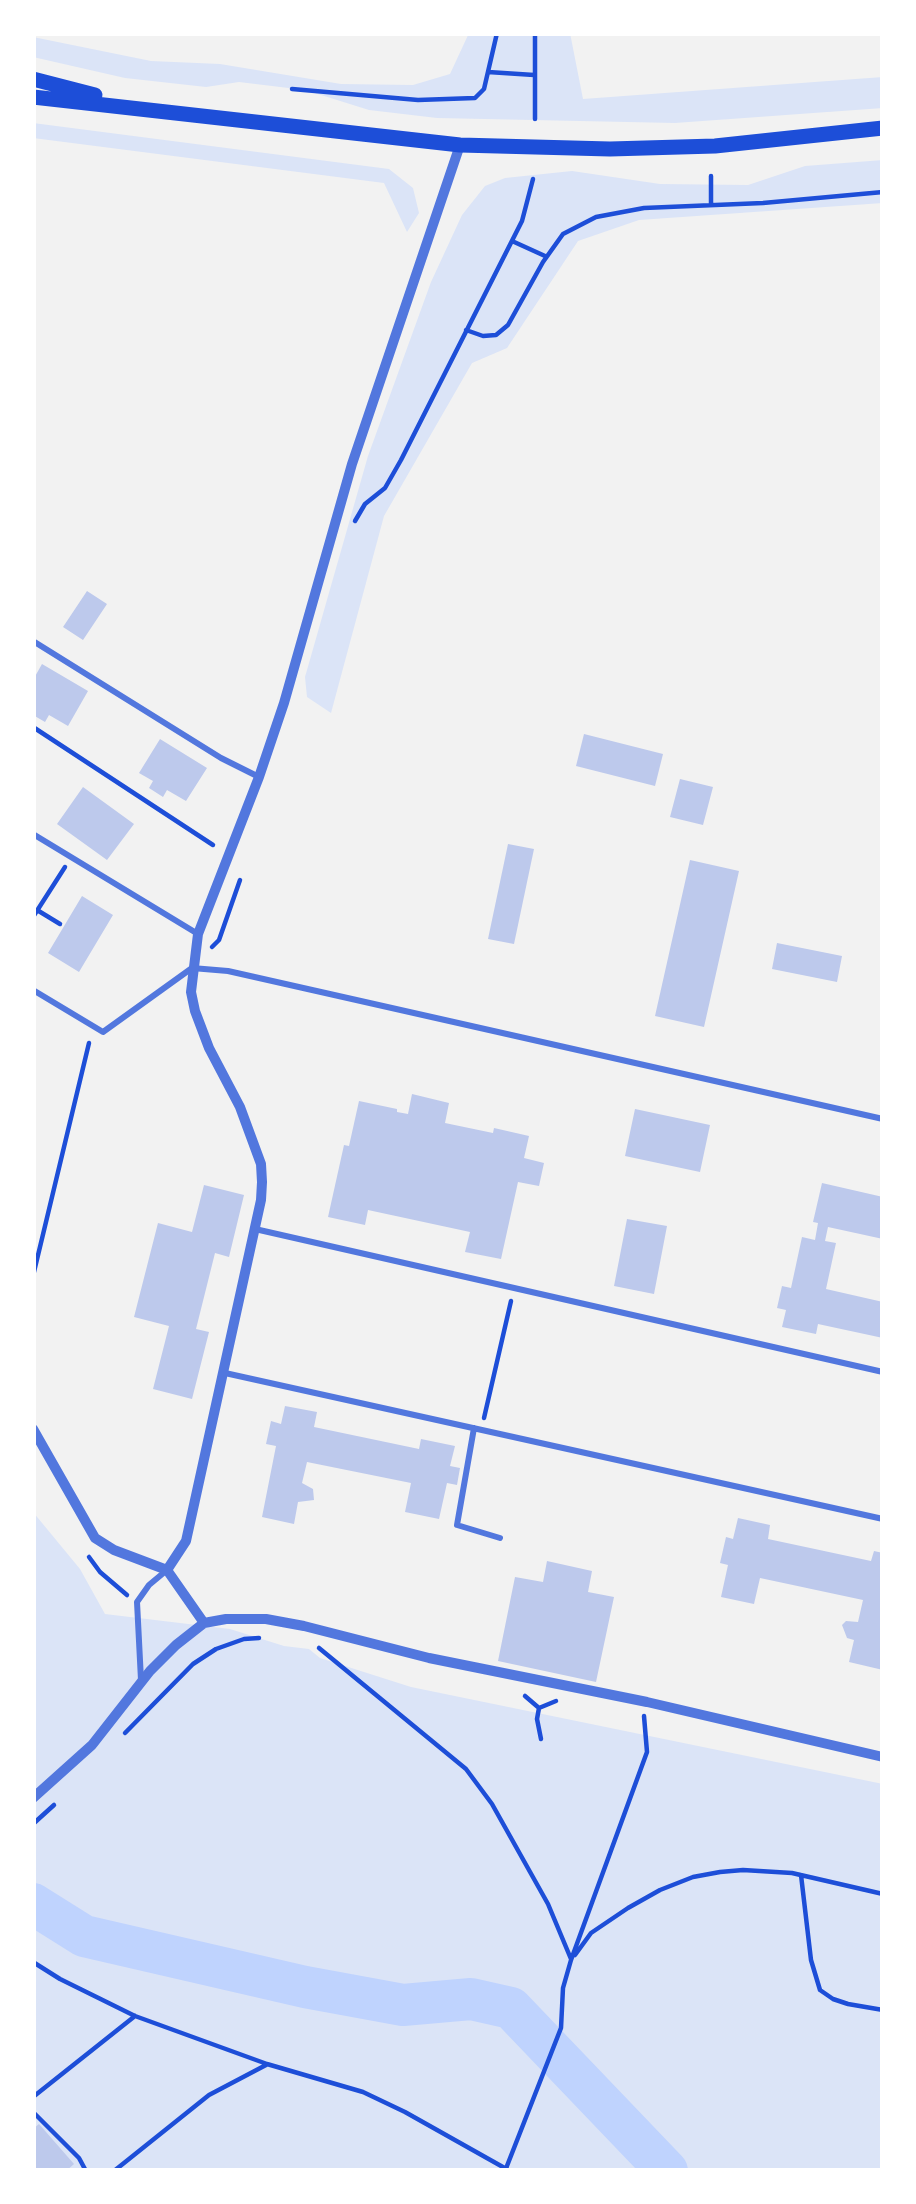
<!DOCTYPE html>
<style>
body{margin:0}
#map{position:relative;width:916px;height:2204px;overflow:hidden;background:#f2f2f2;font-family:Figtree,sans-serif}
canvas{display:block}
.frame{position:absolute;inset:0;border:36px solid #fff;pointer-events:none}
</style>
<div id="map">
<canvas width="916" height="2204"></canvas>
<div class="frame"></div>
</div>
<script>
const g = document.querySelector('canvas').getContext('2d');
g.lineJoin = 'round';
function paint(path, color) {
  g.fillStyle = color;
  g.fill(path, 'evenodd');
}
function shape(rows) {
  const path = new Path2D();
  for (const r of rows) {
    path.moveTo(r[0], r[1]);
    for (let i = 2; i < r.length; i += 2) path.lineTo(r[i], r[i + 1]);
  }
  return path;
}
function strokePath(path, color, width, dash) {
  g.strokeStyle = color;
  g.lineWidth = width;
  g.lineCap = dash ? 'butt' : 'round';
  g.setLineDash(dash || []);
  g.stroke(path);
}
const green = shape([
 [469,33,570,33,583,99,883,77,883,108,675,123,437,118,369,110,305,90,239,82,206,87,125,78,33,57,33,37,151,61,220,64,341,84,413,85,450,74],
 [33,123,389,169,413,188,419,213,407,232,384,183,33,138],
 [883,160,883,203,639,220,578,241,507,348,472,363,384,516,331,713,307,697,305,677,368,456,431,282,462,215,485,186,505,178,572,171,660,184,748,185,805,166],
 [33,1512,80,1569,105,1614,230,1629,284,1646,309,1649,320,1658,411,1687,883,1784,883,2171,33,2171]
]);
const river = shape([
 [33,1904,84,1936,305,1987,403,2005,471,1999,511,2008,667,2171]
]);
const building = shape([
 [87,591,107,604,83,640,63,627],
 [42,664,88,691,68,726,49,715,45,722,33,715,35,706,33,705,33,680],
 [584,734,663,754,655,786,576,766],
 [160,739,207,768,186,801,167,790,163,797,149,788,153,781,139,773],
 [680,779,713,787,703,825,670,817],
 [83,787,134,824,107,860,57,824],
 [508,844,534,849,514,944,488,939],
 [690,860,739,871,704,1027,655,1016],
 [82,896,113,915,79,972,48,953],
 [777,943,842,956,837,982,772,969],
 [412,1094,449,1103,445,1123,493,1133,494,1128,529,1136,524,1158,544,1163,539,1186,518,1182,501,1259,465,1252,470,1232,368,1210,365,1225,328,1217,344,1145,349,1146,359,1101,397,1109,397,1112,408,1114],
 [635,1109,710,1125,700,1172,625,1156],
 [822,1183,883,1197,883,1239,828,1227,825,1241,836,1243,826,1289,883,1302,883,1338,818,1324,816,1334,782,1327,786,1310,777,1308,782,1286,791,1288,802,1237,815,1240,818,1223,813,1222],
 [204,1185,244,1195,229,1257,215,1253,196,1329,209,1332,192,1399,153,1389,169,1326,134,1317,158,1223,192,1232],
 [627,1219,667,1226,654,1294,614,1286],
 [285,1406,317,1412,314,1427,419,1449,421,1439,455,1446,450,1466,460,1468,457,1485,447,1483,439,1519,405,1512,411,1483,307,1462,302,1483,313,1489,314,1500,298,1502,294,1524,262,1517,276,1446,266,1444,271,1421,281,1424],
 [738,1518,770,1525,768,1539,871,1561,874,1551,883,1553,883,1670,849,1662,854,1640,847,1638,842,1625,846,1621,858,1622,863,1600,760,1578,754,1604,721,1597,728,1565,720,1563,726,1537,733,1539],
 [547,1561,592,1571,588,1592,614,1597,596,1682,498,1661,515,1577,543,1582],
 [39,2124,74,2164,66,2171,33,2171,33,2129]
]);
const path = shape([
 [488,72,534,75],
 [292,89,418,100,475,98,484,89,497,33],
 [535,119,535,33],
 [711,205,711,176],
 [512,241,545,256],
 [466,330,483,336,496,335,508,325,543,262,563,234,596,217,644,208,763,203,883,192],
 [355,521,365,504,385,488,401,460,522,221,533,179],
 [33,727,213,845],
 [37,910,60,924],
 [33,917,65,867],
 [212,947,219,940,240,880],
 [33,1276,89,1043],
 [484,1418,511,1301],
 [89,1557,100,1572,127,1595],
 [319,1648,466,1769,492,1804,548,1904,571,1959],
 [525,1696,539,1708,556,1701],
 [539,1708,537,1719,541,1739],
 [125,1733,193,1664,216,1649,244,1639,259,1638],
 [33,1824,54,1805],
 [801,1875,811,1960,820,1990,833,1999,848,2004,883,2010],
 [575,1955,591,1933,628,1908,660,1890,693,1877,720,1872,743,1870,792,1873,883,1894],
 [33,1962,60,1979,135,2016,267,2064,363,2092,405,2112,510,2171],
 [33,2097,135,2016],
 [33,2112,79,2158,86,2171],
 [114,2171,209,2095,266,2065],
 [505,2171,561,2028,563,1988,571,1960,647,1752,644,1716]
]);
const service = shape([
 [33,641,221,758,259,777],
 [33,834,198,934],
 [33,990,103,1032,192,968,228,971,883,1119],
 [255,1229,883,1372],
 [225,1373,883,1519],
 [474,1428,457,1525,500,1538],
 [141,1680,137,1602,149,1585,167,1570]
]);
const minor = shape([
 [33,1429,95,1538,114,1550,167,1570,204,1623,176,1645,150,1671,92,1745,33,1798],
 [167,1570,186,1541,261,1200,262,1182,261,1164,240,1107,209,1048,195,1011,191,992,198,934,259,777,284,703,352,464,460,145],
 [204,1623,226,1619,266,1619,304,1626,429,1658,647,1702,883,1757]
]);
const secondary = shape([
 [33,79,95,95],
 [33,97,460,145,610,149,715,146,883,128]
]);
paint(green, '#dbe4f7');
strokePath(river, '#bfd3fe', 42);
paint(building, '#bdc9ec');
strokePath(path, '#1d4ed8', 4.5);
strokePath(service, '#5277de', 6);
strokePath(minor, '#5277de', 10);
strokePath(secondary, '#1d4ed8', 15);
</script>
